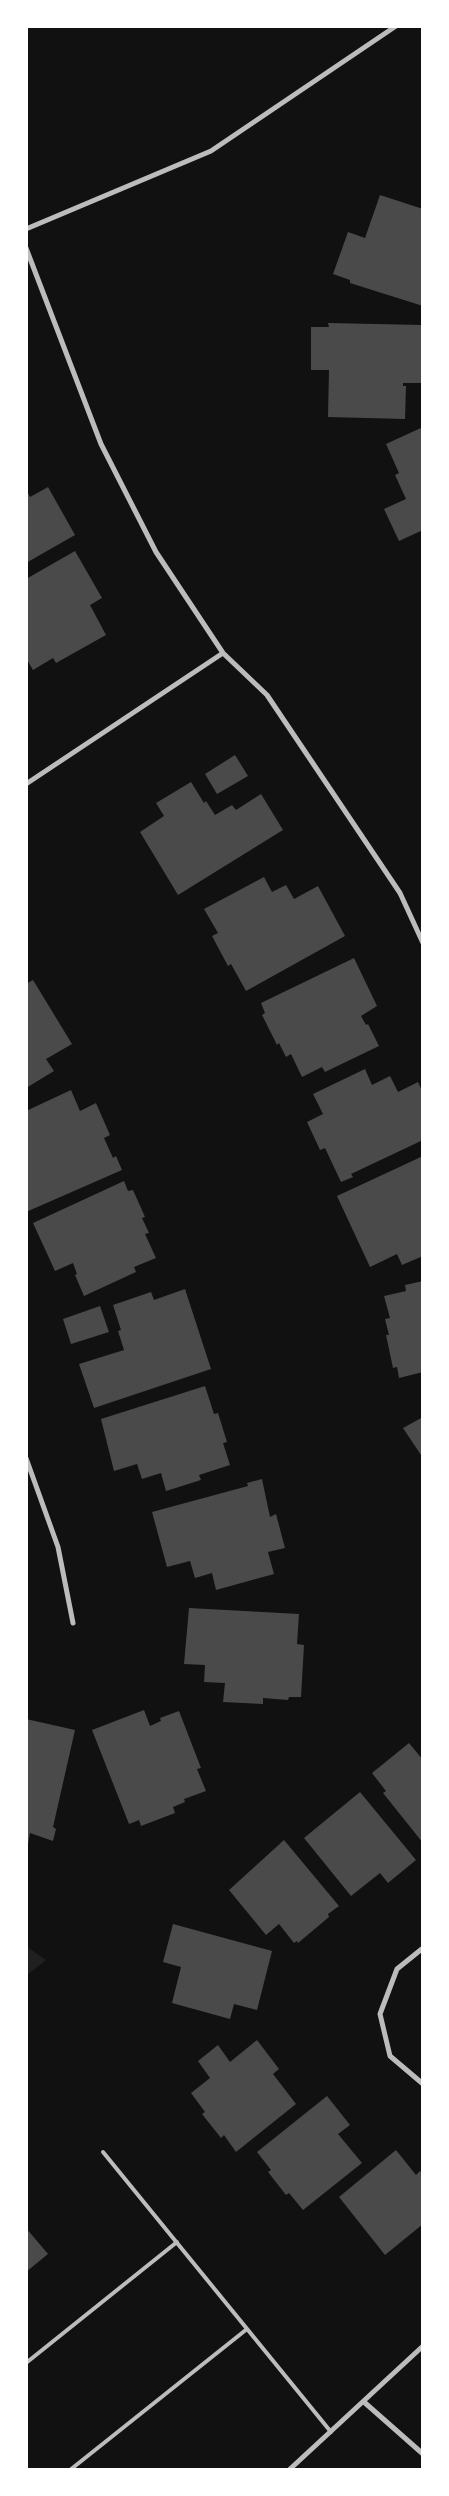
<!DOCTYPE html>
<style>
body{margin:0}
#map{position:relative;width:449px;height:2496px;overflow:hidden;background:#111;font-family:"DM Sans",sans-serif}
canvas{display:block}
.frame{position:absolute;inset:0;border:28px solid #fff;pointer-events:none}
</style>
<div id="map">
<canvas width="449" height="2496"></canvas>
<div class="frame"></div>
</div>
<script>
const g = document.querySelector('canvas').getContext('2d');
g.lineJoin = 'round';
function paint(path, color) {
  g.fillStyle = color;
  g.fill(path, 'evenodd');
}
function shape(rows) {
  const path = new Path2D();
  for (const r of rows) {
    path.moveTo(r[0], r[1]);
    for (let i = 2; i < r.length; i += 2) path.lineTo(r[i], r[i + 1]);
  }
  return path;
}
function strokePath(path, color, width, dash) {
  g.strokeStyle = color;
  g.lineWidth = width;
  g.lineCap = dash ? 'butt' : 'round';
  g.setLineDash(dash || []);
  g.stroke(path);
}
const green = shape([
 [26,1946,46,1960,26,1976]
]);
const building = shape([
 [380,195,423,209,423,306,350,283,350,280,333,274,348,232,365,238],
 [328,323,423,325,423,383,403,383,403,386,406,386,405,419,328,417,329,370,311,370,311,327,329,327],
 [423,427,423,530,399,541,384,509,406,499,395,475,399,473,386,444],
 [48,487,75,535,26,563,26,490,30,497],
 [75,551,102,598,90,605,106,635,56,663,53,658,33,670,26,658,26,579],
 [235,755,248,776,217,794,205,774],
 [191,782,204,803,206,801,215,815,232,805,236,810,261,794,283,830,178,895,140,832,164,816,156,803],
 [264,877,272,892,286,885,294,899,318,886,345,936,246,991,231,964,228,966,212,936,218,933,204,909],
 [354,958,377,1006,361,1016,366,1025,368,1024,379,1046,325,1072,322,1067,302,1077,291,1054,286,1057,279,1043,277,1045,262,1015,265,1013,261,1003],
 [33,980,72,1044,46,1059,54,1071,26,1088,26,984],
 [365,1069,372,1085,390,1076,398,1092,418,1082,423,1093,423,1140,351,1174,353,1177,341,1182,325,1148,320,1150,307,1122,323,1114,313,1094],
 [71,1090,80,1111,96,1103,110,1135,104,1138,113,1158,116,1156,122,1170,26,1212,26,1111],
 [423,1156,423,1256,402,1265,397,1254,370,1267,337,1196],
 [124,1181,128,1191,133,1190,145,1217,142,1218,149,1233,145,1234,156,1258,134,1267,136,1272,84,1296,75,1275,77,1274,73,1263,55,1271,33,1223],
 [423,1281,423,1372,399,1378,397,1367,393,1368,386,1335,389,1335,385,1319,390,1318,384,1296,406,1291,405,1285],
 [185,1289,211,1369,94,1408,79,1364,124,1350,118,1331,121,1330,113,1305,151,1292,154,1300],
 [100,1306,109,1332,71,1344,63,1319],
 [205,1386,214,1414,218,1413,227,1442,223,1443,230,1465,199,1475,201,1480,166,1491,161,1473,142,1479,137,1464,114,1471,101,1419],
 [423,1417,423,1458,403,1428],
 [262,1479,270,1517,276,1514,285,1548,268,1552,274,1574,216,1590,212,1573,195,1578,190,1561,167,1567,152,1512,248,1486,247,1483],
 [189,1608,299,1614,297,1644,304,1645,301,1697,289,1697,288,1700,263,1698,263,1704,223,1702,225,1683,204,1682,205,1665,184,1664],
 [144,1710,150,1726,161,1721,160,1718,179,1711,201,1768,197,1769,206,1791,184,1799,185,1802,173,1807,175,1813,141,1826,139,1820,129,1824,92,1730],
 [26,1719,75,1730,53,1827,56,1829,53,1841,30,1833,27,1849],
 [409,1743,423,1760,423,1843,383,1793,386,1791,372,1773],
 [360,1792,416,1860,388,1883,380,1873,351,1896,304,1838],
 [284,1840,339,1906,328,1914,329,1917,298,1943,297,1941,294,1943,279,1924,266,1935,229,1890],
 [173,1924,272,1951,257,2010,234,2004,230,2019,172,2003,181,1967,163,1962],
 [257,2040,279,2069,273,2074,296,2104,236,2152,224,2135,221,2138,202,2114,205,2112,191,2093,210,2078,198,2061,218,2045,230,2062],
 [327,2096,350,2125,338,2134,362,2163,303,2210,289,2193,286,2195,268,2172,271,2170,257,2152],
 [396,2150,416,2175,420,2171,423,2174,423,2224,385,2255,339,2197],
 [26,2228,48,2254,26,2272]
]);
const service = shape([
 [103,2152,331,2432],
 [26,2363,177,2242],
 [70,2470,247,2329]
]);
const minor = shape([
 [26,229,211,151,396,26],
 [26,248,101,444,156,552,223,653,267,695,400,893,423,943],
 [26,784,223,653],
 [26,1458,58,1547,73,1623],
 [423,1948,397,1969,380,2014,390,2056,423,2084],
 [364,2402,423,2454],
 [289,2470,423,2346]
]);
paint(green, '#202020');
paint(building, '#4a4a4a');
strokePath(service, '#bcbcbc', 4);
strokePath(minor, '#bcbcbc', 5);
</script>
